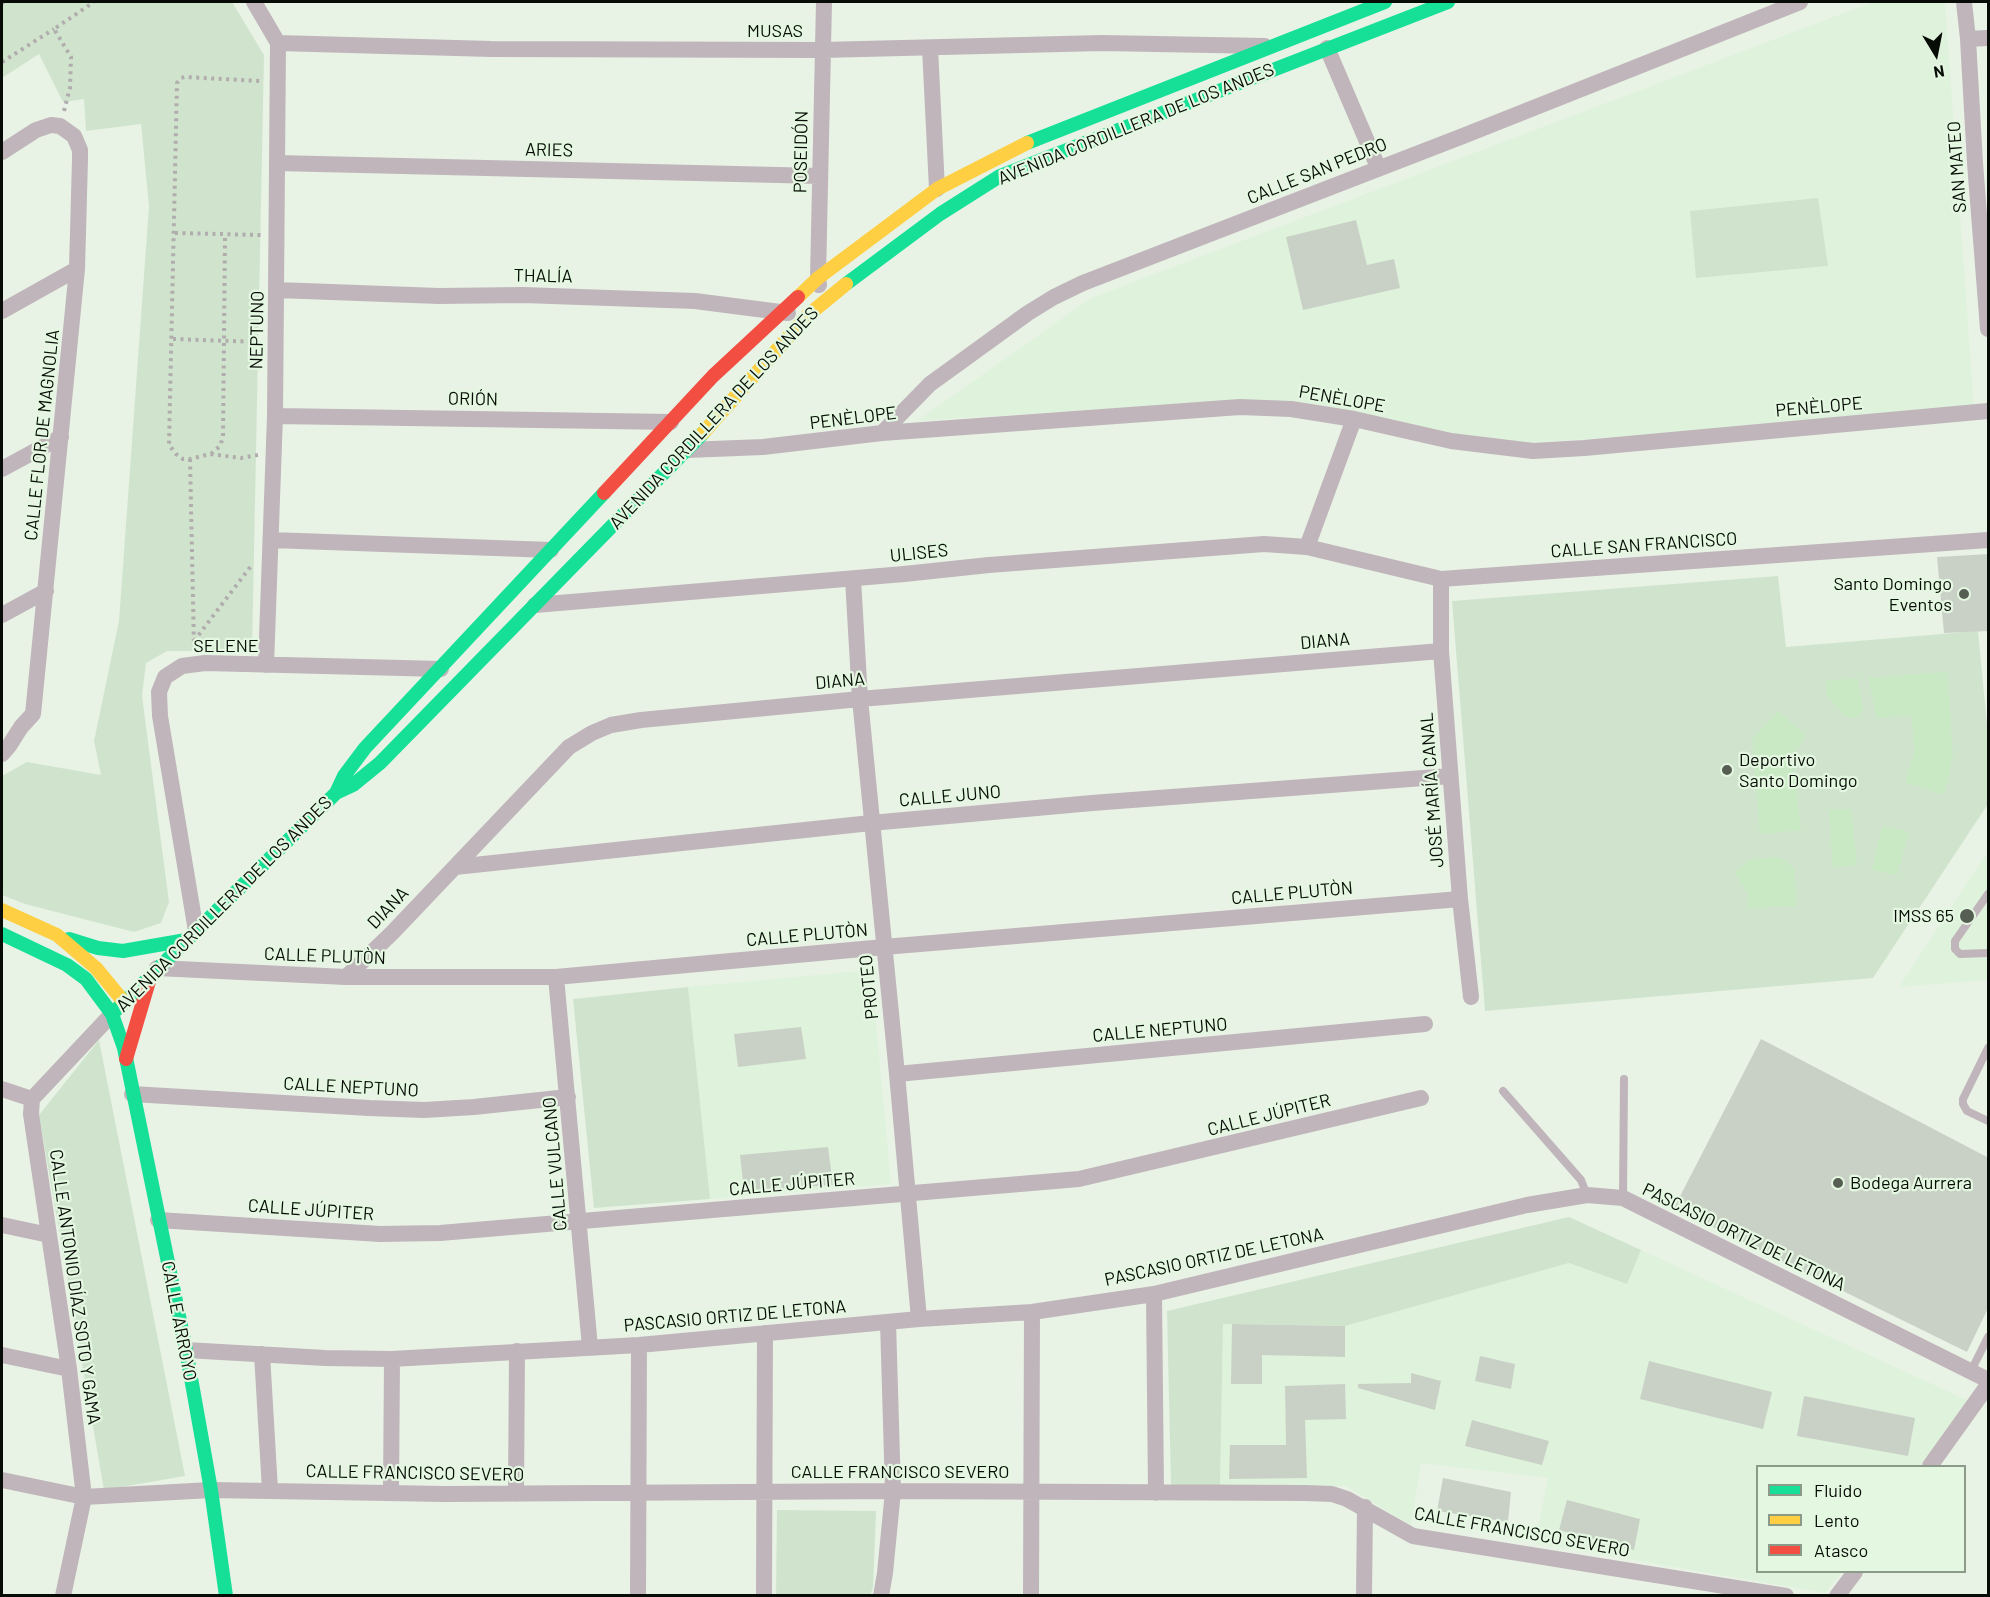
<!DOCTYPE html>
<meta charset="utf-8">
<style>
body{margin:0}
#map{position:relative;width:1990px;height:1597px;overflow:hidden;background:#e8f3e6;font-family:Barlow,sans-serif}
canvas{display:block}
.frame{position:absolute;inset:0;border:3px solid #070d06;pointer-events:none}
.legend{position:absolute;left:1756px;top:1465px;width:210px;height:108px;box-sizing:border-box;background:#e4f8e1;border:2px solid #8c9a89;margin:0;padding:8px 10px;list-style:none;font-size:18px;color:#070d06}
.legend li{display:flex;align-items:center;gap:12px;height:30px}
.legend b{width:30px;border:2px solid #8c9a89}
.north{position:absolute;left:1906px;top:24px;width:60px;height:60px;-webkit-text-stroke:4px #e4f8e1;paint-order:stroke;rotate:170deg;font-size:16px;font-weight:700;line-height:24px;text-align:center;color:#070d06}
.north::after{content:'';display:block;margin:auto;width:21px;height:27px;background:#070d06;clip-path:polygon(50% 0,100% 100%,50% 72%,0 100%)}
</style>
<div id="map">
<canvas width="1990" height="1597"></canvas>
<div class="frame"></div>
<ul class="legend">
<li><b style="height:8px;background:#16e098"></b>Fluido</li>
<li><b style="height:8px;background:#ffcf43"></b>Lento</li>
<li><b style="height:8px;background:#f24e42"></b>Atasco</li>
</ul>
<div class="north">N</div>
</div>
<script>
const g = document.querySelector('canvas').getContext('2d');
g.lineJoin = 'round';
function paint(path, color) {
  g.fillStyle = color;
  g.fill(path, 'evenodd');
}
function shape(rows) {
  const path = new Path2D();
  for (const r of rows) {
    path.moveTo(r[0], r[1]);
    for (let i = 2; i < r.length; i += 2) path.lineTo(r[i], r[i + 1]);
  }
  return path;
}
function strokePath(path, color, width, dash) {
  g.strokeStyle = color;
  g.lineWidth = width;
  g.lineCap = dash ? 'butt' : 'round';
  g.setLineDash(dash || []);
  g.stroke(path);
}
function label(font, color, halo, rows, align = 'center') {
  g.font = font + ' Barlow,sans-serif';
  g.lineWidth = 4.5;
  g.setLineDash([]);
  g.textBaseline = 'middle';
  g.strokeStyle = halo;
  g.fillStyle = color;
  for (const [text, x, y, turn = 0] of rows) {
    g.save();
    g.translate(x, y);
    g.rotate((+turn || 0) * Math.PI / 180);
    g.textAlign = isNaN(turn) ? turn : align;
    if (halo) g.strokeText(text, 0, 0);
    g.fillText(text, 0, 0);
    g.restore();
  }
}
const built = shape([
 [1873,2,1945,2,1974,410,1519,444,1229,401,917,421,1091,298],
 [1988,851,1988,980,1899,987],
 [871,970,891,1184,710,1199,688,987],
 [1641,1250,1969,1401,1920,1466,1758,1466,1758,1572,1842,1572,1825,1593,1535,1543,1548,1478,1421,1463,1411,1526,1346,1486,1220,1486,1223,1324,1345,1326,1569,1263,1627,1284]
]);
const green = shape([
 [2,2,232,2,264,55,252,651,167,651,146,663,142,696,169,902,161,923,134,932,25,904,2,895,2,776,27,762,101,775,94,741,119,621,149,206,141,124,86,131,84,99,63,102,39,54,2,78],
 [1818,198,1828,266,1696,278,1690,211],
 [1778,576,1786,647,1978,631,1988,735,1988,804,1873,978,1485,1011,1452,601],
 [688,987,710,1199,594,1208,573,999],
 [99,1040,185,1476,104,1490,39,1115],
 [1569,1217,1641,1250,1627,1284,1569,1263,1345,1326,1223,1324,1220,1486,1171,1485,1167,1311],
 [777,1510,876,1511,873,1588,870,1595,776,1595]
]);
const water = shape([
 [1947,672,1953,755,1944,795,1905,782,1915,750,1911,715,1876,718,1869,678],
 [1858,678,1863,712,1856,718,1845,717,1827,695,1825,681],
 [1778,711,1806,735,1792,757,1801,830,1760,834,1752,739],
 [1851,809,1857,865,1833,868,1829,810],
 [1882,826,1909,832,1897,875,1872,870],
 [1779,857,1794,868,1797,906,1748,908,1748,894,1735,873,1749,860]
]);
const building = shape([
 [1356,220,1367,265,1394,259,1400,288,1303,310,1286,237],
 [1989,554,1989,631,1944,633,1937,557],
 [801,1027,806,1059,738,1067,734,1034],
 [1761,1039,1989,1158,1989,1306,1967,1352,1674,1208],
 [828,1147,833,1185,744,1191,740,1155],
 [1232,1324,1345,1326,1345,1357,1262,1355,1262,1384,1231,1384],
 [1480,1356,1515,1364,1511,1389,1475,1381],
 [1649,1361,1772,1392,1763,1429,1640,1399],
 [1411,1373,1441,1381,1435,1410,1358,1388,1358,1384,1411,1383],
 [1345,1384,1346,1419,1305,1420,1307,1478,1229,1479,1230,1445,1286,1445,1285,1386],
 [1804,1396,1915,1418,1908,1456,1797,1436],
 [1472,1420,1549,1441,1542,1465,1465,1446],
 [1443,1478,1511,1492,1508,1522,1437,1511],
 [1567,1500,1640,1519,1634,1550,1559,1530]
]);
const path = shape([
 [2,3,4,2],
 [2,62,54,29],
 [64,111,70,88,71,57,54,29,94,2],
 [175,233,261,235],
 [173,339,259,342],
 [211,454,220,446,223,437,225,235],
 [258,455,241,458,210,454,190,459,183,459,176,454,169,445,177,83,181,78,185,77,260,81],
 [190,459,194,647],
 [194,641,251,566]
]);
const lane = shape([
 [1988,894,1955,941,1955,949,1960,954,1988,953],
 [1988,1048,1963,1099,1963,1104,1967,1111,1988,1121],
 [1503,1091,1581,1180,1587,1195],
 [1623,1198,1624,1079],
 [1971,1371,1988,1337]
]);
const street = shape([
 [254,2,278,43,275,416,266,665],
 [1964,2,1968,39,1975,163,1988,329],
 [1968,39,1988,38],
 [278,43,491,49,822,50,1102,43,1265,46],
 [930,48,937,189],
 [1327,48,1378,167],
 [2,152,36,130,51,125,60,126,74,136,80,150,80,159,77,269,33,714,21,727,9,746,2,754],
 [277,163,820,176],
 [819,285,818,278,824,2],
 [277,290,439,296,523,295,695,301,788,313],
 [2,311,77,269],
 [275,416,671,422],
 [882,433,930,384,1028,313,1054,297,1083,283,1463,136,1800,2],
 [687,450,763,447,882,433,1240,407,1291,409,1354,419,1451,441,1533,451,1584,448,1988,411],
 [2,469,61,437],
 [271,540,551,550],
 [1307,547,1354,419],
 [853,579,860,699,897,1074,919,1319],
 [1441,579,1441,651,1460,899,1471,997],
 [535,605,904,574,989,565,1264,544,1307,547,1441,579,1988,540],
 [2,615,46,591],
 [455,867,871,823,1092,803,1450,776],
 [196,931,160,716,159,692,165,677,182,666,205,663,441,669],
 [157,968,346,977,556,977,884,947,1460,899],
 [346,977,392,933,569,747,592,733,611,725,641,720,860,699,1441,651],
 [556,977,590,1347],
 [897,1074,1425,1024],
 [2,1089,32,1099],
 [132,1094,369,1108,424,1110,474,1107,568,1097],
 [158,1220,380,1234,440,1233,1079,1179,1421,1098],
 [2,1225,49,1235],
 [1154,1294,1156,1493],
 [186,1350,325,1358,392,1359,639,1345,919,1319,1032,1312,1154,1294,1527,1205,1587,1195,1623,1198,1988,1380],
 [262,1354,270,1490],
 [2,1355,69,1369],
 [1930,1466,1988,1385],
 [2,1480,84,1497,211,1490,445,1494,893,1491,1305,1493,1332,1494,1347,1499,1413,1536,1786,1596],
 [391,1493,392,1359],
 [516,1494,517,1351],
 [63,1596,84,1497,69,1369,31,1114,32,1099,112,1014],
 [638,1596,639,1345],
 [764,1596,765,1333],
 [881,1596,885,1573,893,1491,888,1322],
 [1031,1596,1032,1312],
 [1364,1596,1365,1507],
 [1837,1596,1855,1572]
]);
const fast = shape([
 [1027,143,1385,2],
 [846,284,940,214,1000,176,1448,2],
 [336,793,344,776,365,748,604,493],
 [2,934,67,965,86,979,112,1014,124,1048,186,1350,211,1490,226,1596],
 [69,939,98,948,123,951,186,940],
 [112,1014,336,793,353,785,380,763,703,433]
]);
const slow = shape([
 [798,297,818,278,937,189,1027,143],
 [703,433,807,316,846,284],
 [2,910,57,935,96,968,124,1002]
]);
const jam = shape([
 [604,493,713,376,798,297],
 [126,1059,150,978]
]);
const markers = [
 [1964,594,6,"#565e54"],
 [1727,770,6,"#565e54"],
 [1967,916,8,"#565e54"],
 [1838,1183,6,"#565e54"]
];
const streetNames = [
 ["MUSAS",775,31],
 ["AVENIDA CORDILLERA DE LOS ANDES",1136,124,-22],
 ["ARIES",549,150,1],
 ["POSEIDÓN",801,152,-89],
 ["SAN MATEO",1957,167,-94],
 ["CALLE SAN PEDRO",1317,171,-22],
 ["THALÍA",543,276,1],
 ["NEPTUNO",257,330,-89],
 ["ORIÓN",473,399,1],
 ["PENÈLOPE",1342,399,10],
 ["PENÈLOPE",1819,407,-5],
 ["AVENIDA CORDILLERA DE LOS ANDES",714,418,-47],
 ["PENÈLOPE",853,418,-7],
 ["CALLE FLOR DE MAGNOLIA",42,435,-84],
 ["CALLE SAN FRANCISCO",1644,545,-4],
 ["ULISES",919,553,-6],
 ["DIANA",1325,641,-5],
 ["SELENE",226,646],
 ["DIANA",840,681,-5],
 ["JOSÉ MARÍA CANAL",1432,790,-94],
 ["CALLE JUNO",950,796,-5],
 ["CALLE PLUTÒN",1292,893,-5],
 ["AVENIDA CORDILLERA DE LOS ANDES",224,904,-45],
 ["DIANA",388,908,-46],
 ["CALLE PLUTÒN",807,935,-5],
 ["CALLE PLUTÒN",325,956,2],
 ["PROTEO",869,987,-96],
 ["CALLE NEPTUNO",1160,1030,-5],
 ["CALLE NEPTUNO",351,1087,3],
 ["CALLE JÚPITER",1269,1115,-14],
 ["CALLE VULCANO",555,1164,-95],
 ["CALLE JÚPITER",792,1184,-5],
 ["CALLE JÚPITER",311,1210,4],
 ["PASCASIO ORTIZ DE LETONA",1744,1237,26],
 ["PASCASIO ORTIZ DE LETONA",1214,1257,-12],
 ["CALLE ANTONIO DÍAZ SOTO Y GAMA",75,1287,82],
 ["PASCASIO ORTIZ DE LETONA",735,1316,-5],
 ["CALLE ARROYO",179,1321,79],
 ["CALLE FRANCISCO SEVERO",900,1472],
 ["CALLE FRANCISCO SEVERO",415,1473,1],
 ["CALLE FRANCISCO SEVERO",1522,1532,10]
];
const poiNames = [
 ["Santo Domingo",1952,584],
 ["Eventos",1952,605],
 ["Deportivo",1739,760,"left"],
 ["Santo Domingo",1739,781,"left"],
 ["IMSS 65",1954,916],
 ["Bodega Aurrera",1850,1183,"left"]
];
paint(built, '#dff2dc');
paint(green, '#d0e4cd');
paint(water, '#c8e9c4');
paint(building, '#c9d1c7');
strokePath(path, '#b1acad', 4, [3, 4.5]);
strokePath(lane, '#c0b5ba', 8);
strokePath(street, '#c0b5ba', 16);
strokePath(fast, '#16e098', 14);
strokePath(slow, '#ffcf43', 14);
strokePath(jam, '#f24e42', 14);
for (const [x, y, r, color] of markers) {
  const dot = new Path2D();
  dot.arc(x, y, r, 0, 2 * Math.PI);
  g.fillStyle = color;
  g.fill(dot);
  strokePath(dot, '#e4f8e1', 2);
}
label('18px', '#070d06', '#e4f8e1', streetNames);
label('18px', '#070d06', '#e4f8e1', poiNames, 'right');
</script>
